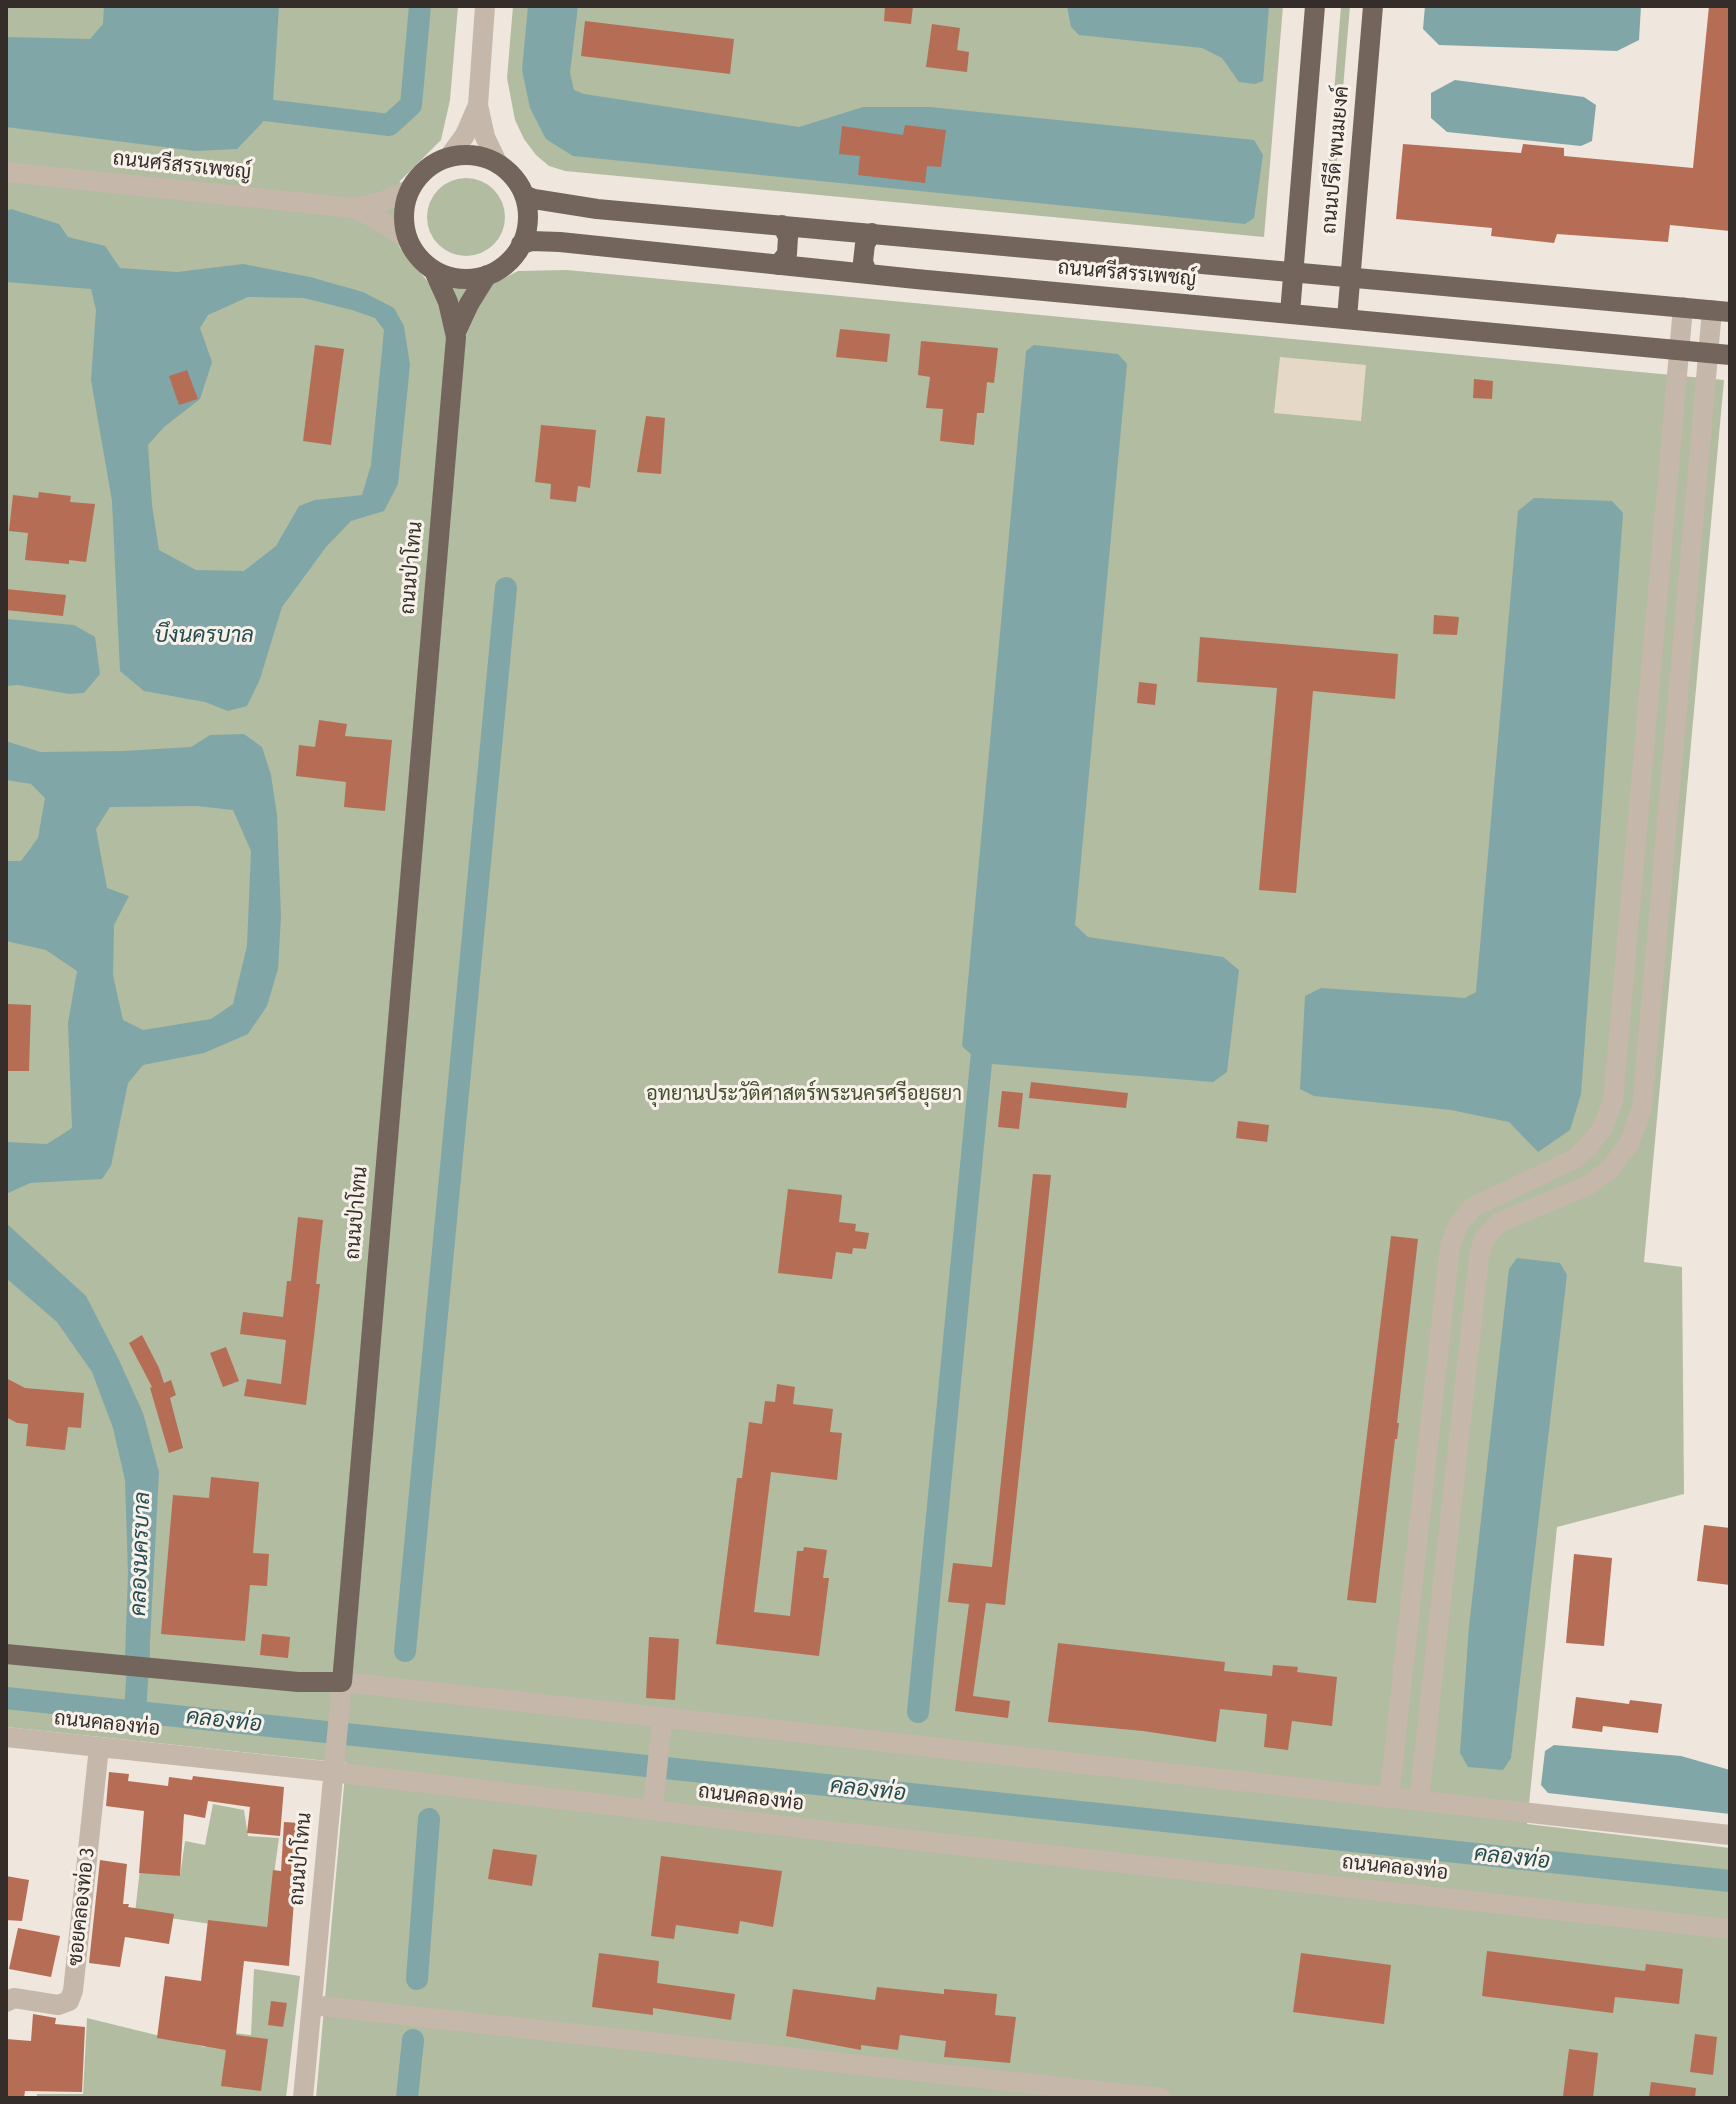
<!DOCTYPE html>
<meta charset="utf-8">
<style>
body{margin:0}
#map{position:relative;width:1736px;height:2104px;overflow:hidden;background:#efe7de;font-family:"Fira Sans Condensed",sans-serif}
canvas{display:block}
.frame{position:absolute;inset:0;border:8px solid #342d29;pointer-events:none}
</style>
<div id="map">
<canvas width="1736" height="2104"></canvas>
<div class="frame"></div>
</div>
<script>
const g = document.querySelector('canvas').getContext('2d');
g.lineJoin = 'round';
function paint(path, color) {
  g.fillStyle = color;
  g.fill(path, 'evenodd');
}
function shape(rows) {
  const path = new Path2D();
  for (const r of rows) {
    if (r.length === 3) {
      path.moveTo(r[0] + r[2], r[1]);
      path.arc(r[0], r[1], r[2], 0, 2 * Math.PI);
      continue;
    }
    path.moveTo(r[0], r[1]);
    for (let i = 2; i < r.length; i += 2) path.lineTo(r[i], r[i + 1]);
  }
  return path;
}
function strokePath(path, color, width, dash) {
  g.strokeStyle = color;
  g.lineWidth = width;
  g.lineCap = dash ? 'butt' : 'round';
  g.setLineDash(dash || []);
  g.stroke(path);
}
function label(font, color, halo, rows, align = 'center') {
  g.font = font + ' "Fira Sans Condensed",Sarabun,sans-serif';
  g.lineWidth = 6;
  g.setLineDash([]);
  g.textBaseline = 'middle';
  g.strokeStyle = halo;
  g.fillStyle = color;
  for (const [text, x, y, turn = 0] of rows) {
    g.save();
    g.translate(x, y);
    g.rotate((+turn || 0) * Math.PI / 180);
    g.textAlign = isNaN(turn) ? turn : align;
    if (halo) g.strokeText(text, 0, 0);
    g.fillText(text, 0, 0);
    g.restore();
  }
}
const green = shape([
 [6,6,458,6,450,100,441,140,400,181,393,239,429,283,483,289,518,271,567,270,1724,380,1644,1262,1682,1267,1684,1494,1557,1527,1527,1824,1730,1848,1730,2098,316,2098,346,1763,6,1727],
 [513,6,1283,6,1264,237,565,171,549,166,536,155,524,139,515,120,507,78],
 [1341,6,1350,6,1331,230,1327,233,1323,229],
 [466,217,39],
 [213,1804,244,1810,248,1836,279,1838,266,1932,135,1913,140,1869,180,1876,185,1841,205,1845],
 [254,1969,300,1976,286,2098,37,2098,37,2094,83,2094,87,2018,205,2047,216,2031,251,2035]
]);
const plaza = shape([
 [1280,357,1366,365,1361,421,1274,413]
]);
const water = shape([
 [104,6,279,6,273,101,262,123,237,149,195,151,6,127,6,37,90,39,103,24],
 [528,6,578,6,570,73,574,90,584,94,799,127,863,107,930,107,1254,140,1263,155,1254,218,1245,224,573,156,546,139,530,108,522,70],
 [1067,6,1269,6,1263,81,1255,84,1239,82,1222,58,1202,48,1079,35,1071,27],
 [1425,6,1641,6,1639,40,1617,51,1439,45,1423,29],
 [1455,80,1584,97,1596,105,1592,141,1581,146,1447,132,1431,118,1431,93],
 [11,209,59,224,68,237,105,246,120,268,177,272,243,264,310,277,363,292,394,308,404,326,410,365,398,484,384,511,351,521,326,547,282,607,260,679,247,706,228,711,205,702,144,691,120,671,112,501,91,380,96,310,91,289,6,282,6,211],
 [248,297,304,298,352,310,375,318,384,330,371,465,362,495,315,500,299,506,276,546,244,571,196,570,159,550,152,505,148,445,164,427,200,399,212,362,200,328,208,315],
 [1034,345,1118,354,1127,364,1075,925,1088,937,1223,957,1239,970,1227,1072,1213,1082,980,1063,962,1046,1026,351],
 [1534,498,1612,501,1623,513,1581,1094,1570,1130,1538,1152,1509,1122,1451,1110,1314,1096,1300,1089,1305,996,1321,988,1465,998,1476,992,1518,511],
 [6,619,74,625,95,637,100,674,84,693,69,694,18,685,6,686],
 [244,734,262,747,271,775,277,815,281,916,278,969,267,1006,248,1034,204,1053,143,1065,128,1083,111,1166,102,1179,30,1183,6,1194,6,1142,47,1144,72,1128,68,1023,77,971,46,950,6,941,6,861,21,861,38,838,45,798,31,784,6,780,6,741,40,752,123,751,191,747,210,735],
 [197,806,233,810,251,851,247,946,233,1004,211,1019,143,1030,123,1020,113,975,114,925,129,896,107,888,96,829,110,807],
 [6,1223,86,1296,119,1360,143,1413,159,1472,149,1660,125,1657,128,1574,125,1480,113,1428,92,1372,57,1322,6,1278],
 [1517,1258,1560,1263,1567,1275,1511,1758,1503,1770,1468,1767,1460,1753,1469,1627,1509,1269],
 [1554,1745,1681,1756,1730,1770,1730,1814,1548,1793,1541,1785,1545,1751]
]);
const canal = shape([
 [240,107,389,125,411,105,420,6],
 [405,1651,506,588],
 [6,1698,1730,1881],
 [135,1712,139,1649],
 [918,1712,983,1042,987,1037],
 [417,1979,429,1819],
 [407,2098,413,2040]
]);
const building = shape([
 [885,6,913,6,911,24,884,21],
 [1709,6,1730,6,1730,231,1670,225,1668,242,1557,234,1554,243,1491,236,1492,228,1396,219,1403,144,1521,153,1523,144,1564,148,1564,156,1693,168],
 [585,21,734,39,730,74,581,56],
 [932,24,960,28,957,50,969,52,967,72,926,67],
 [905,125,946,130,941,167,927,166,925,183,858,175,860,156,839,154,842,126,903,135],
 [840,329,890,334,887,362,836,357],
 [921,341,998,348,994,383,987,382,984,413,977,413,974,445,940,441,943,409,926,408,930,377,918,375],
 [315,345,344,349,331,445,303,441],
 [187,370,198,399,179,405,169,376],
 [1474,379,1493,381,1492,399,1473,398],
 [646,416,665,418,661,474,637,472],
 [541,425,596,430,590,488,578,486,576,502,550,499,551,484,535,482],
 [39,492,71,496,70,502,95,504,86,562,69,560,69,564,25,560,28,533,9,531,13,495,38,498],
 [6,589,66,595,63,616,6,610],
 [1434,615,1459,617,1457,635,1433,634],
 [1200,637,1398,654,1395,699,1313,691,1296,893,1259,890,1277,688,1197,682],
 [1139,682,1157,684,1155,705,1137,703],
 [319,720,347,724,345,736,392,740,385,811,344,807,346,782,296,776,299,745,315,747],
 [8,1004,31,1005,29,1071,6,1071],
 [1031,1082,1128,1093,1126,1108,1029,1098],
 [1002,1091,1023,1093,1019,1129,998,1127],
 [1238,1121,1269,1125,1267,1142,1236,1138],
 [1033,1174,1051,1175,1005,1605,986,1603,973,1696,1010,1701,1008,1718,955,1711,969,1604,948,1602,953,1563,992,1567],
 [788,1189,842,1195,839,1222,856,1224,855,1231,869,1233,866,1249,853,1248,852,1254,836,1252,832,1279,778,1273],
 [298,1217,323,1220,316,1284,320,1284,306,1405,244,1396,247,1379,281,1384,286,1340,240,1334,243,1312,283,1317,287,1281,291,1281],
 [1391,1236,1418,1239,1397,1423,1399,1423,1397,1439,1395,1439,1376,1603,1347,1600],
 [142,1335,159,1368,164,1383,171,1380,176,1395,170,1398,183,1448,169,1453,150,1388,152,1387,129,1343],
 [226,1347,239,1381,223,1387,210,1353],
 [6,1378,25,1388,84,1393,81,1428,68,1427,65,1450,26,1446,28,1424,17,1423,6,1417],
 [777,1384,795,1387,793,1404,833,1409,830,1432,842,1433,837,1480,771,1472,754,1612,790,1616,797,1551,803,1551,804,1547,827,1550,823,1578,829,1578,819,1656,716,1644,737,1478,742,1478,749,1422,762,1424,765,1401,775,1402],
 [211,1477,259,1482,253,1553,269,1554,267,1586,250,1585,245,1641,161,1634,173,1495,209,1498],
 [1704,1525,1730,1528,1730,1585,1697,1581],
 [1574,1554,1612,1558,1604,1646,1566,1643],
 [262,1634,290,1637,288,1658,260,1655],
 [649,1637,679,1639,675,1700,646,1698],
 [1058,1643,1225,1662,1224,1671,1272,1676,1273,1665,1298,1667,1297,1672,1337,1677,1332,1726,1292,1721,1288,1750,1264,1747,1267,1714,1220,1709,1216,1742,1143,1731,1048,1722],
 [1576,1697,1629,1704,1630,1700,1662,1704,1658,1733,1603,1726,1602,1732,1572,1728],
 [109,1772,129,1774,128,1781,168,1786,169,1777,192,1780,193,1776,284,1787,280,1836,247,1833,250,1807,208,1801,205,1818,184,1814,180,1876,139,1873,144,1811,106,1806],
 [284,1822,300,1823,289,1966,244,1961,236,2035,268,2039,261,2091,221,2086,226,2050,157,2038,165,1976,201,1981,208,1920,267,1927,273,1870,281,1871],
 [493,1849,537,1855,532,1886,488,1879],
 [661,1856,782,1871,773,1927,740,1921,738,1934,676,1925,674,1939,651,1936],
 [100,1860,127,1864,123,1904,129,1904,128,1907,174,1914,169,1944,125,1937,120,1967,89,1963],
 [6,1876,29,1880,22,1921,6,1920],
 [18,1928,60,1936,51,1977,9,1969],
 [1487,1951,1645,1971,1646,1964,1683,1969,1679,2004,1615,1997,1613,2013,1482,1996],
 [599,1953,659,1961,657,1983,735,1994,731,2020,653,2008,653,2015,592,2007],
 [1301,1953,1391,1965,1384,2024,1293,2012],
 [877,1987,944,1994,944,1989,997,1994,995,2015,1016,2017,1010,2063,944,2057,946,2041,900,2035,898,2050,861,2045,861,2050,786,2036,793,1989,875,2000],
 [271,2001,287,2003,283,2027,268,2025],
 [33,2014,56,2018,55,2024,85,2027,82,2092,25,2091,24,2098,6,2098,6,2039,31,2041],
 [1695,2034,1717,2037,1713,2075,1690,2072],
 [1569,2049,1598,2053,1593,2098,1563,2096],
 [1651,2082,1696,2088,1695,2098,1649,2098]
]);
const minor = shape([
 [478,105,485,137,498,164],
 [449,157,465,135,478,105,485,6],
 [6,172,354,208,384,201,411,189],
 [354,208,382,222,408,240],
 [6,1737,333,1772,810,1829,1730,1929],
 [1389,1798,1450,1246,1458,1225,1473,1207,1574,1159,1588,1147,1603,1127,1613,1101,1683,307],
 [1419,1801,1479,1256,1484,1239,1498,1223,1589,1185,1610,1169,1630,1142,1642,1107,1712,310],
 [653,1810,662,1719],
 [6,2002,14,1998,58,2005,69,2001,73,1991,99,1747],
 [312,2005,1161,2098],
 [303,2098,342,1682,1730,1835]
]);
const major = shape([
 [466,217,62],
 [524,195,534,199,597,209,1730,312],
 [521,244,532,241,560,242,916,279,1730,355],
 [778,265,787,254,788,237,782,225],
 [868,274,863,262,865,244,872,233],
 [1290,313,1315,6],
 [1347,318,1373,6],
 [456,332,469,304,487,275],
 [6,1654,298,1682,342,1682,456,337,448,302,434,271]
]);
const streetNames = [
 ["ถนนปรีดี พนมยงค์",1336,160,-85],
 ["ถนนศรีสรรเพชญ์",182,166,6],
 ["ถนนศรีสรรเพชญ์",1127,274,5],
 ["ถนนป่าโทน",412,568,-85],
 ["ถนนป่าโทน",357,1213,-85],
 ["ถนนคลองท่อ",107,1724,6],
 ["ถนนคลองท่อ",751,1798,7],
 ["ถนนป่าโทน",301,1859,-85],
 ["ถนนคลองท่อ",1395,1868,6],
 ["ซอยคลองท่อ 3",82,1907,-84]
];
const parkNames = [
 ["อุทยานประวัติศาสตร์พระนครศรีอยุธยา",804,1094]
];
const waterNames = [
 ["บึงนครบาล",204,636],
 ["คลองนครบาล",141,1554,-88],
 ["คลองท่อ",224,1721,6],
 ["คลองท่อ",868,1790,6],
 ["คลองท่อ",1512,1858,6]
];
paint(green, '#b2bca0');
paint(plaza, '#e5d8c7');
paint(water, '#80a6a8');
strokePath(canal, '#80a6a8', 22);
paint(building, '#b66d55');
strokePath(minor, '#c6b7ab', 20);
strokePath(major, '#74655c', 20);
label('20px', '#342d29', '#f7f1ea', streetNames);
label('20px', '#444f30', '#f7f1ea', parkNames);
label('italic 22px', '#244d51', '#f7f1ea', waterNames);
</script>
